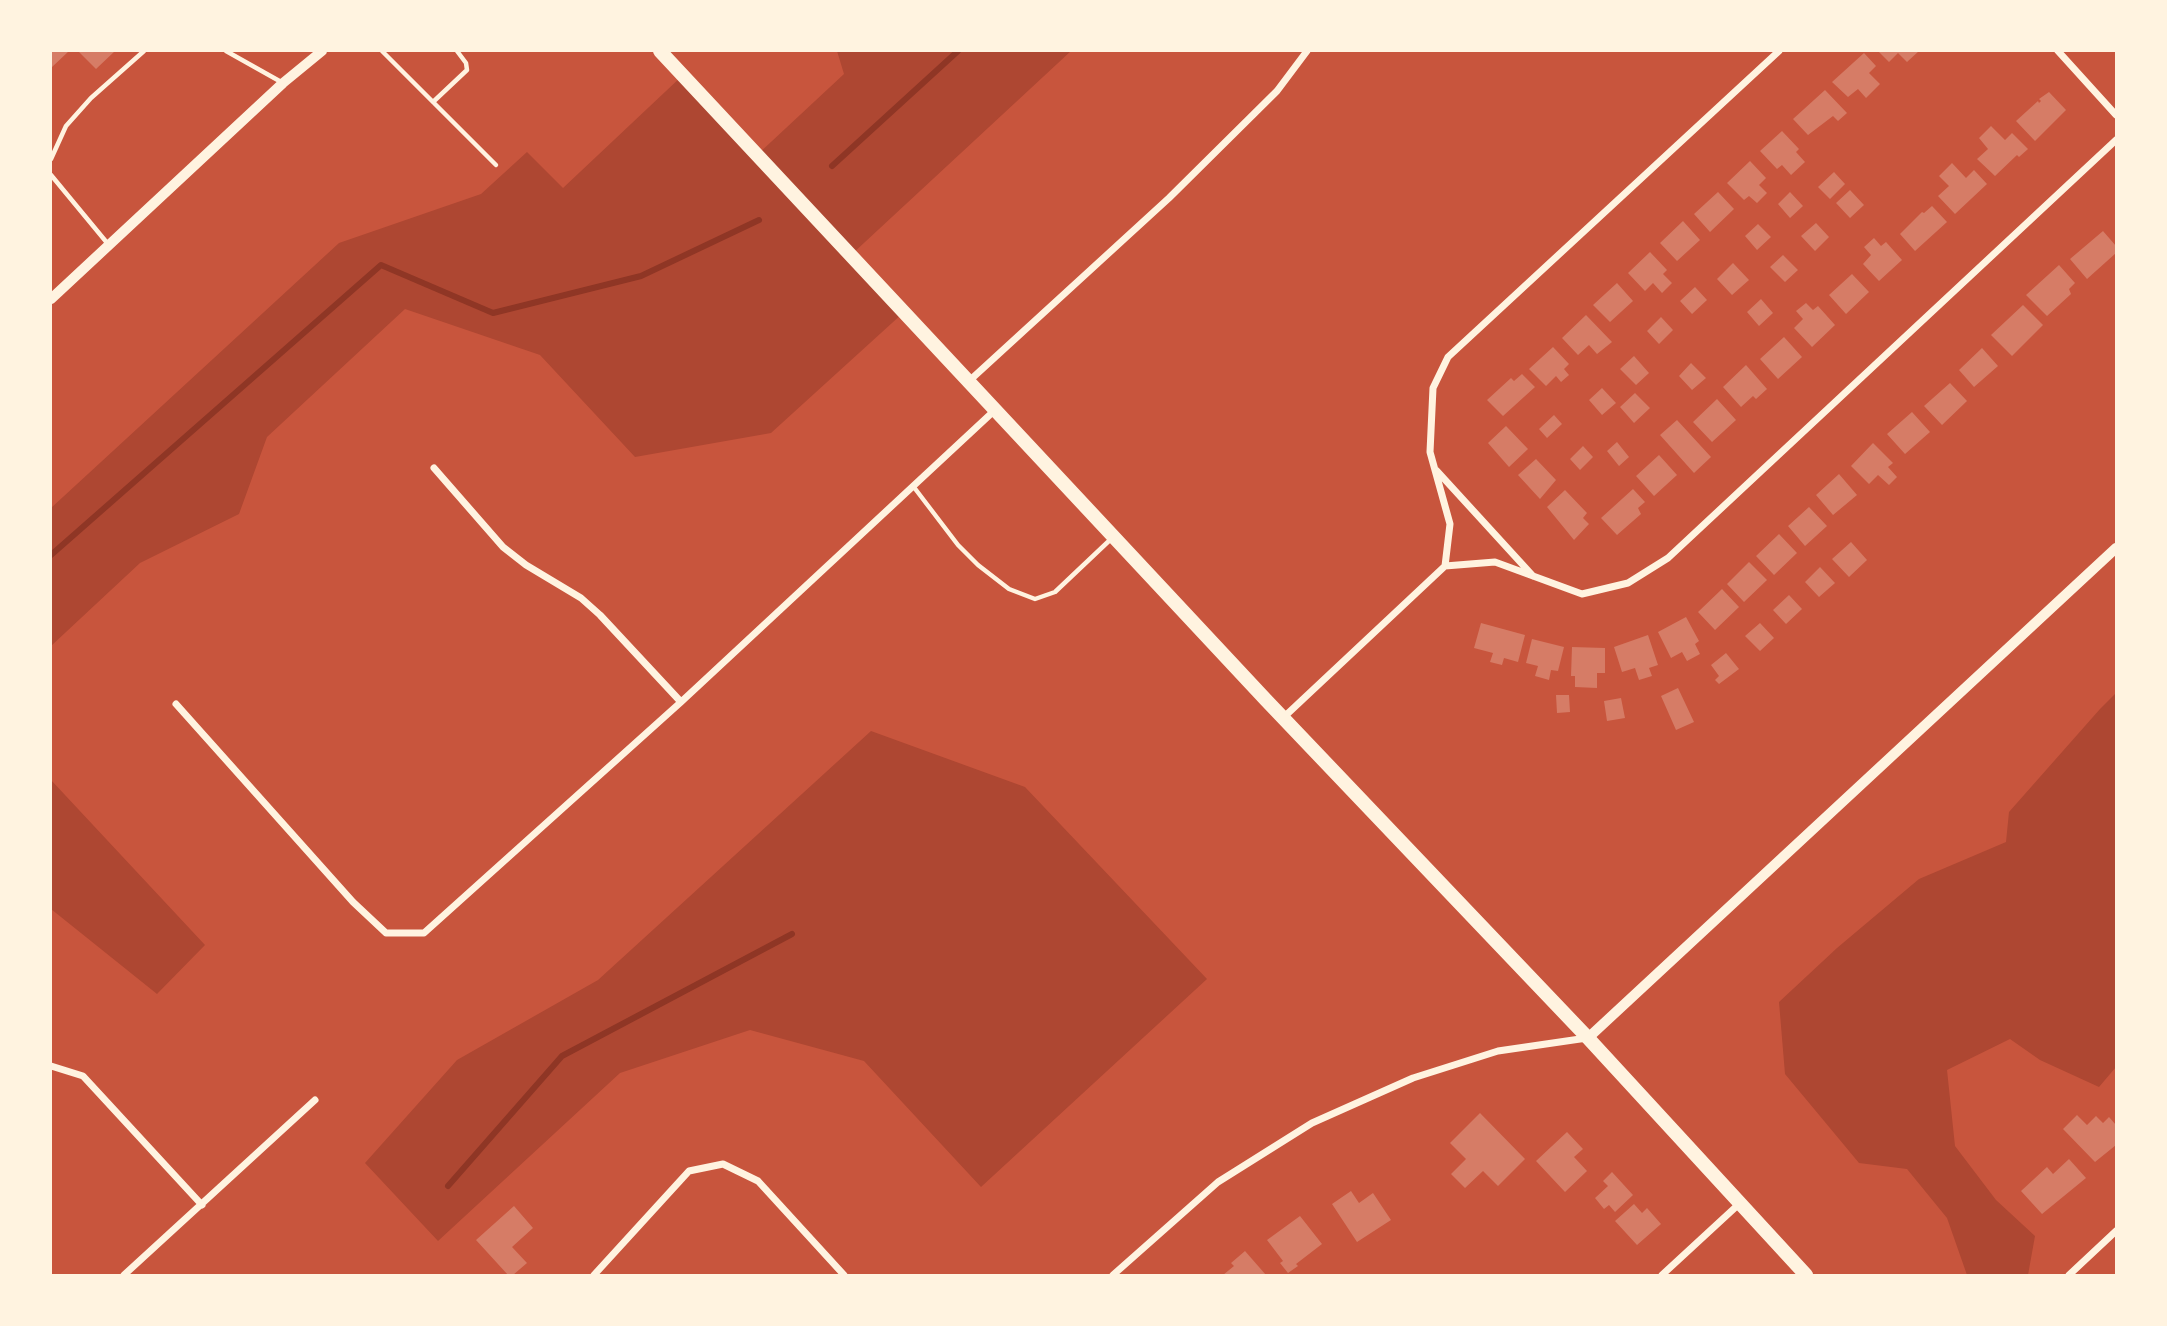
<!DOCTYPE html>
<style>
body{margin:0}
#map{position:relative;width:2167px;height:1326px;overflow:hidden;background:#c8553d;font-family:"Archivo Narrow",sans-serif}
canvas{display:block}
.frame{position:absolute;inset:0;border:52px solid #fff3e0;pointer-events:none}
</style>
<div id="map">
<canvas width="2167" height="1326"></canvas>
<div class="frame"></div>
</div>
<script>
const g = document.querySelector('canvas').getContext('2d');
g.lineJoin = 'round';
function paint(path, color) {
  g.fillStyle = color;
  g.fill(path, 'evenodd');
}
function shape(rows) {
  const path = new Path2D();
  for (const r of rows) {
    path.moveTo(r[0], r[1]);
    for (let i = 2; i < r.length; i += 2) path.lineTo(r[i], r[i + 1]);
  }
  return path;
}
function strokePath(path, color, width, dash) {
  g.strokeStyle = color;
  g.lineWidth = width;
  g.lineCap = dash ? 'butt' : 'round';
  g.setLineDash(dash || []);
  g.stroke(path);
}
const green = shape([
 [837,51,1071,51,851,255,903,313,771,433,635,457,540,355,405,309,267,437,239,514,140,563,51,646,51,508,339,243,481,194,527,152,563,188,683,75,757,155,844,74],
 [2116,693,2116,1067,2099,1087,2040,1060,2010,1039,1947,1070,1955,1146,1996,1200,2035,1236,2028,1275,1967,1275,1947,1218,1907,1169,1859,1163,1785,1074,1779,1002,1837,948,1919,879,2006,842,2009,812,2100,709],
 [871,731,1025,787,1207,979,981,1187,864,1061,750,1030,620,1073,438,1241,365,1163,457,1060,598,980],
 [51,780,205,945,157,994,51,909]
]);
const stream = shape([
 [832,166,958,51],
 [51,555,381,265,493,313,641,276,759,220],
 [448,1186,562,1056,792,934]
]);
const building = shape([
 [51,51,69,51,51,68],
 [78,51,115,51,96,69],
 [1878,51,1919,51,1907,62,1898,53,1889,62],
 [1864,53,1876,66,1869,73,1880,84,1866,98,1858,89,1848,97,1832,82],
 [1825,90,1847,113,1838,121,1833,116,1808,135,1793,119],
 [2049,92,2066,110,2035,141,2016,121,2038,101,2039,103,2041,101,2039,99],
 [1991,126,2005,140,2012,133,2028,149,2019,157,2017,155,1995,176,1977,159,1988,149,1979,138],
 [1782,131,1799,149,1796,152,1805,162,1791,175,1782,165,1777,169,1760,151],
 [1750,161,1766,178,1759,185,1767,193,1757,203,1749,196,1744,200,1727,183],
 [1952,163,1966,178,1974,170,1987,184,1955,214,1938,196,1949,186,1939,176],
 [1834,172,1845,184,1830,199,1818,187],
 [1850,190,1864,205,1850,218,1836,203],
 [1718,192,1734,209,1710,232,1694,214],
 [1790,192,1803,206,1790,218,1778,204],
 [1932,206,1947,222,1915,251,1900,234,1922,212,1924,213],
 [1683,221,1700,240,1677,261,1660,243],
 [1816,223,1829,237,1815,251,1801,236],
 [1758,224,1771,237,1757,250,1745,236],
 [2103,231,2116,246,2116,253,2087,279,2070,259],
 [1874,238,1881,246,1886,242,1902,260,1879,281,1863,264,1871,255,1864,247],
 [1650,252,1667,270,1663,274,1672,283,1662,293,1653,283,1645,291,1628,273],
 [1783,255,1798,270,1785,282,1770,267],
 [1733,263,1749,280,1732,295,1717,279],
 [2059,265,2075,283,2069,289,2071,294,2047,316,2026,295],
 [1852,274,1869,292,1846,314,1829,295],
 [1617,283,1633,301,1610,322,1593,305],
 [1695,287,1707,300,1692,314,1680,301],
 [1761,299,1773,313,1759,326,1747,312],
 [1806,303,1813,310,1818,306,1835,325,1812,347,1794,328,1803,319,1796,311],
 [2023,305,2043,325,2012,356,1991,335],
 [1586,315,1612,342,1597,354,1589,345,1578,355,1562,338],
 [1661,317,1673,330,1659,344,1647,331],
 [1784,337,1802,357,1778,379,1760,359],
 [1553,347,1569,364,1564,369,1569,375,1561,382,1556,376,1546,386,1529,369],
 [1982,348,1998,366,1974,387,1959,370],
 [1634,356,1649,373,1636,385,1620,369],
 [1691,363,1706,378,1692,390,1679,376],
 [1746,365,1767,389,1756,399,1753,396,1741,407,1723,387],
 [1522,374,1535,387,1503,416,1487,400,1511,378,1514,381],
 [1950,383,1967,401,1942,425,1924,406],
 [1602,388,1616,403,1602,415,1589,400],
 [1635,393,1650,408,1634,423,1620,407],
 [1717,399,1736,420,1712,442,1693,422],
 [1912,412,1930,432,1905,454,1887,434],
 [1554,415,1562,424,1547,438,1539,429],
 [1677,420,1711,457,1694,473,1660,435],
 [1506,426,1528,449,1509,467,1488,443],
 [1617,442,1629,457,1619,466,1607,451],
 [1873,443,1893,463,1888,467,1897,477,1889,485,1878,475,1869,484,1851,466],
 [1583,446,1593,457,1580,470,1570,459],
 [1659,455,1677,475,1654,496,1636,476],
 [1536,459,1556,480,1540,499,1518,475],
 [1839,474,1857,495,1833,515,1816,495],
 [1633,489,1645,502,1638,508,1641,514,1617,535,1601,518],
 [1565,490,1587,513,1583,518,1589,524,1574,540,1547,507],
 [1809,507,1827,526,1805,546,1788,526],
 [1779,534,1797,553,1774,575,1756,556],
 [1851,542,1867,560,1849,577,1832,559],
 [1749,562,1767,580,1744,602,1727,584],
 [1820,567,1835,583,1819,597,1805,582],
 [1722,589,1739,607,1715,630,1698,612],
 [1789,595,1802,609,1786,624,1773,610],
 [1686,617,1699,641,1695,644,1700,654,1687,661,1682,652,1671,658,1658,632],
 [1481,623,1525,635,1518,662,1504,658,1502,665,1490,662,1493,653,1474,648],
 [1760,623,1774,638,1760,651,1745,636],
 [1648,635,1658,665,1649,668,1652,676,1639,680,1635,668,1622,672,1614,647],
 [1532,639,1564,647,1558,671,1551,670,1549,680,1535,676,1538,666,1526,663],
 [1572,647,1605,648,1605,673,1597,673,1597,688,1575,687,1575,676,1571,676],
 [1726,653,1739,669,1719,684,1715,680,1719,676,1711,665],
 [1678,688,1694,722,1676,730,1661,696],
 [1556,695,1569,695,1570,712,1557,713],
 [1621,698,1625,718,1607,721,1604,701],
 [1480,1113,1525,1159,1498,1186,1483,1171,1465,1188,1451,1174,1466,1159,1450,1143],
 [2077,1115,2087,1125,2096,1116,2103,1123,2109,1117,2116,1125,2116,1145,2095,1162,2063,1129],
 [1567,1132,1583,1149,1574,1157,1587,1171,1565,1192,1536,1161],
 [2069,1159,2086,1178,2042,1214,2021,1191,2047,1167,2053,1174],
 [1612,1172,1633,1195,1615,1212,1609,1205,1604,1209,1595,1198,1608,1186,1603,1181],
 [1351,1191,1359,1203,1373,1193,1391,1220,1357,1242,1332,1204],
 [1634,1204,1642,1213,1647,1208,1661,1224,1637,1245,1615,1221],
 [514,1206,533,1228,512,1247,527,1263,513,1275,508,1275,476,1240],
 [1300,1216,1322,1244,1296,1264,1298,1266,1288,1273,1280,1263,1283,1261,1267,1240],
 [1245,1251,1266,1275,1223,1275,1234,1266,1231,1263]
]);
const service = shape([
 [226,51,283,83],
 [382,51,496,165],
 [433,102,467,70,466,63,457,51],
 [51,159,66,126,91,98,144,51],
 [51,175,108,244],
 [913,486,958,545,978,565,1009,589,1035,599,1055,592,1111,539]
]);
const minor = shape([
 [2058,51,2116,115],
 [968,382,1169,198,1277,91,1307,51],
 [434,468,503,547,526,565,581,598,600,615,681,702],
 [1437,471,1533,576],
 [1445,566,1495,562,1582,594,1628,583,1668,558,2116,140],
 [1445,566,1450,524,1430,452,1433,388,1448,357,1779,51],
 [176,704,353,902,386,933,424,933,681,702,995,410],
 [1284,717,1445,566],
 [51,1066,83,1076,202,1205],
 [124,1275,315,1100],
 [594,1275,689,1171,723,1164,758,1181,844,1275],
 [1113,1275,1218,1182,1312,1123,1413,1078,1498,1051,1587,1038],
 [1662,1275,1739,1204],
 [2069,1275,2116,1231]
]);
const tertiary = shape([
 [51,299,283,83,322,51],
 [1588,1038,2116,548]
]);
const primary = shape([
 [660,51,1266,700,1588,1038,1806,1275]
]);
paint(green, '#ae4732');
strokePath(stream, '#8f3625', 6);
paint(building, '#d67c66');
strokePath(service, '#fff3e0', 4.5);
strokePath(minor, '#fff3e0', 7);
strokePath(tertiary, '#fff3e0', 10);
strokePath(primary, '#fff3e0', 14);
</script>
